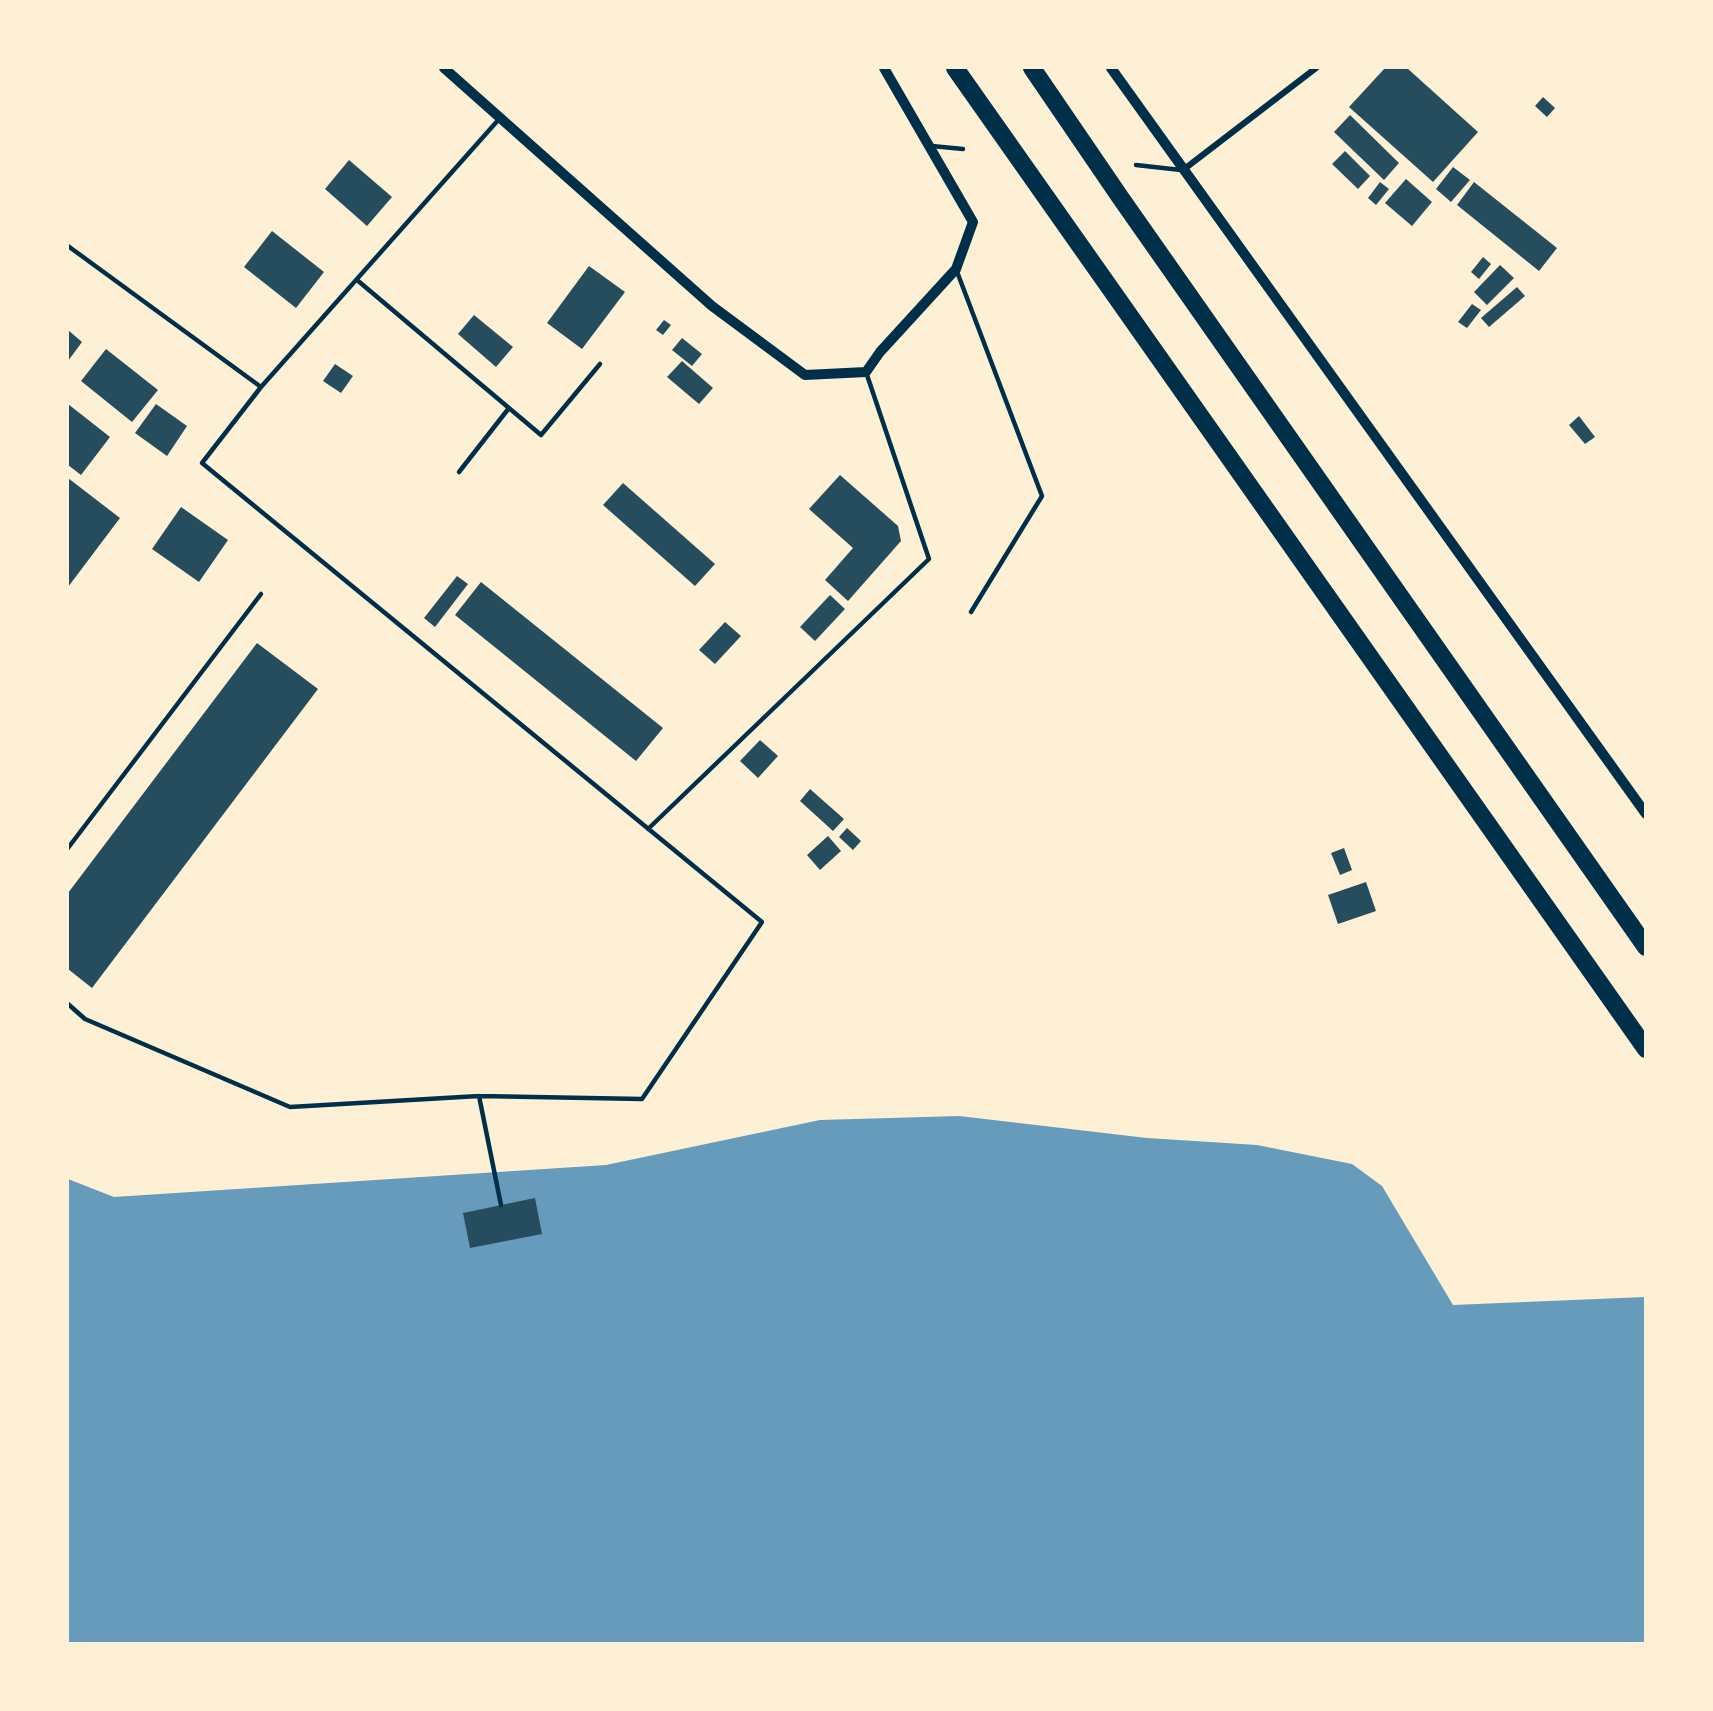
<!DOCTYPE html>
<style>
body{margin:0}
#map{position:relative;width:1713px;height:1711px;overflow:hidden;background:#fdf0d5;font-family:"Space Grotesk",sans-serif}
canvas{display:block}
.frame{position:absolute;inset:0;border:69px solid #fdf0d5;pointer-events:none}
</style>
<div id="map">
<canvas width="1713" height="1711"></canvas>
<div class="frame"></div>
</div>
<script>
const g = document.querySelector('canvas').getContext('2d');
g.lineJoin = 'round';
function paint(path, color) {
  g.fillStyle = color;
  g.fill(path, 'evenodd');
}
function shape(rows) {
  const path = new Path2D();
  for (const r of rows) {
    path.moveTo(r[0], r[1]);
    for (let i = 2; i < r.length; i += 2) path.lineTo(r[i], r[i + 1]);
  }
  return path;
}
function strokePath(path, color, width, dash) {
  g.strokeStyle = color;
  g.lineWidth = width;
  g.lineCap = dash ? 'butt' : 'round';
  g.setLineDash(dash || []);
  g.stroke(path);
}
const water = shape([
 [959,1116,1147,1138,1257,1145,1352,1164,1382,1186,1453,1305,1645,1297,1645,1643,68,1643,68,1179,114,1197,606,1165,820,1120]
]);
const building = shape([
 [1385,68,1407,68,1478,132,1433,182,1349,107],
 [1543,97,1555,108,1547,117,1535,106],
 [1350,115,1399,163,1384,180,1334,132],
 [1345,151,1370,176,1358,189,1332,164],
 [349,160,392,197,367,226,325,189],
 [1453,167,1470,180,1451,202,1436,189],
 [1406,179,1432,202,1412,226,1385,203],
 [1380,182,1389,189,1376,205,1368,198],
 [1474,182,1557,248,1539,271,1457,205],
 [272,231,324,272,296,308,244,267],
 [1483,257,1491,264,1479,279,1471,272],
 [1500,265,1514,278,1487,305,1474,292],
 [589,266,625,292,582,349,547,323],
 [1517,287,1525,296,1489,327,1481,318],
 [1472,304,1481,310,1467,328,1458,322],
 [474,315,513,347,496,367,458,334],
 [664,320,671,325,663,335,656,330],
 [68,330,82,342,68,361],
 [682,338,702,354,692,366,672,350],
 [106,349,158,390,132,422,81,381],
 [682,361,713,388,699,404,667,377],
 [335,364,353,376,341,393,323,381],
 [68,404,110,437,81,475,68,465],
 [156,404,187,426,167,456,135,433],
 [1579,416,1595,437,1585,444,1569,425],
 [840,475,898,526,901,541,848,601,825,580,853,548,809,509],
 [68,478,120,518,68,587],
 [623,483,715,564,695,586,603,505],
 [181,507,228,540,199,582,152,549],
 [457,576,468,584,435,627,424,618],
 [481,582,663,728,636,761,455,615],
 [830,595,845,609,815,641,800,627],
 [725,622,741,636,715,664,699,650],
 [257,643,318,689,92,988,68,969,68,893],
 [760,740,778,756,758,778,740,761],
 [810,789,844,819,833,831,800,801],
 [847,828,861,841,853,850,839,837],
 [828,836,841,851,820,870,807,855],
 [1344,848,1352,870,1340,875,1331,853],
 [1366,882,1376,911,1338,924,1328,895],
 [535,1198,542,1234,470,1248,463,1213]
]);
const service = shape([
 [932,146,963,149],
 [1136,165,1181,170],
 [68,246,261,387,500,118],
 [956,269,1042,496,971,612],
 [357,280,541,435,600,364],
 [459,472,509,408],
 [648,829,929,559,866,372],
 [68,848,261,594],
 [68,1004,85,1019,290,1107,479,1096,642,1099,762,922,202,463,261,387],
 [479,1096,501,1205]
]);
const minor = shape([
 [1183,170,1316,68]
]);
const tertiary = shape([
 [444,68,712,306,805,375,866,372,880,352,956,269,973,222,884,68],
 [1111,68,1646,814]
]);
const motorway = shape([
 [955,68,1646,1049],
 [1032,68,1120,197,1646,947]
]);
paint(water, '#669bbc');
paint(building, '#264d5e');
strokePath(service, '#003049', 4.5);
strokePath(minor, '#003049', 6);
strokePath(tertiary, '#003049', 10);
strokePath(motorway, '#003049', 18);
</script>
